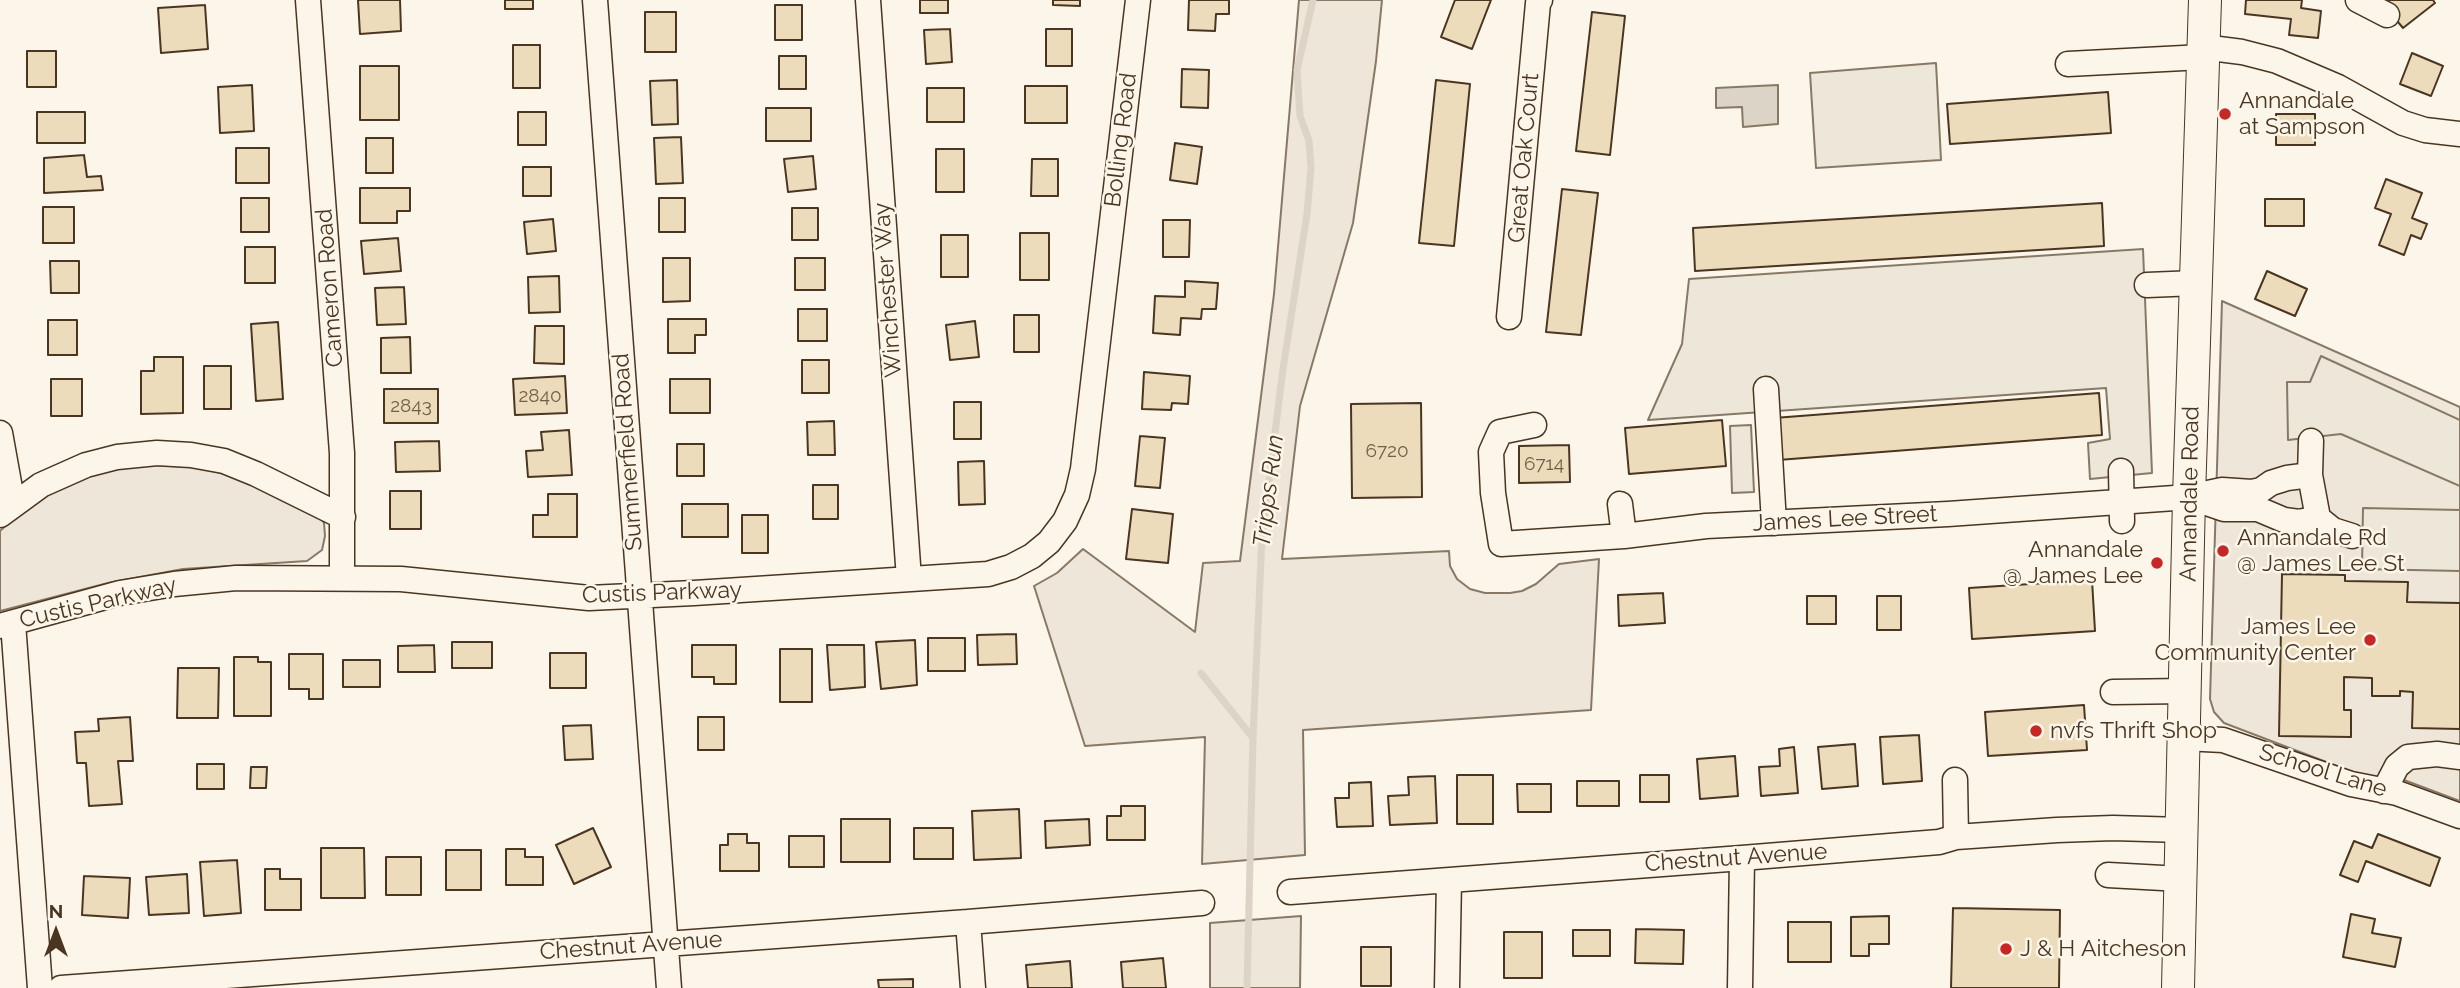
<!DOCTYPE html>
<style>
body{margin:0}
#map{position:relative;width:2460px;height:988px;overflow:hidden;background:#fbf6e9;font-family:Raleway,sans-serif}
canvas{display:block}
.north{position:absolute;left:21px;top:897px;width:70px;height:70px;-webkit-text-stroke:5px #fbf6e9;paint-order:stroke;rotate:0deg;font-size:19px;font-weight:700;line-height:28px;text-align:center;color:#4a3520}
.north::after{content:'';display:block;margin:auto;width:24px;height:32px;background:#4a3520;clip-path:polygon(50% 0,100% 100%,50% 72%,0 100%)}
</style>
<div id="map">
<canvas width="2460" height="988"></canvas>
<div class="north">N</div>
</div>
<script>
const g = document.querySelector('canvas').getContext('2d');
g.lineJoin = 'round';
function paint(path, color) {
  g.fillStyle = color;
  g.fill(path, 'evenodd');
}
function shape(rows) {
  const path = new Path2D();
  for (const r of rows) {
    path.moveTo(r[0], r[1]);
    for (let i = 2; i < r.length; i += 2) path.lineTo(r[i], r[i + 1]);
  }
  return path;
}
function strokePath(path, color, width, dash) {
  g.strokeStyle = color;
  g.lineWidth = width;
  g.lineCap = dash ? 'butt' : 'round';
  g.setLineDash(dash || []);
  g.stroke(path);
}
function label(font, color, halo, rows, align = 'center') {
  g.font = font + ' Raleway,sans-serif';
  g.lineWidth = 5;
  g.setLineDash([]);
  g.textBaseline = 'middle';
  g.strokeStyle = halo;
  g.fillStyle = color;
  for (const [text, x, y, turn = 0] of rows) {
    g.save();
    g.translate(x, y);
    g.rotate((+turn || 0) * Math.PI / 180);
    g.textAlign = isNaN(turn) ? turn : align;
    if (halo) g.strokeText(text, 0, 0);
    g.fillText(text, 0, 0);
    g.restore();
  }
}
const green = shape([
 [1299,0,1382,0,1376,61,1353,223,1300,406,1282,559,1449,551,1450,566,1457,579,1470,589,1485,593,1510,593,1522,591,1536,584,1559,564,1599,559,1591,710,1303,730,1305,855,1202,864,1205,737,1085,746,1034,586,1057,573,1083,549,1195,632,1203,563,1240,561,1274,294,1299,0],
 [2222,301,2460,407,2460,801,2396,777,2380,779,2363,776,2224,723,2214,712,2210,699,2222,301],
 [1751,425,1754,492,1732,493,1730,426,1751,425],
 [151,465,197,467,237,477,319,516,324,523,325,536,322,550,307,561,183,569,108,583,0,611,0,531,29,504,69,483,113,468,151,465],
 [1301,916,1300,988,1210,988,1210,923,1301,916]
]);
const parking = shape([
 [1936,63,1941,160,1816,168,1810,73,1936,63],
 [2143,249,2152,473,2090,479,2088,443,2110,439,2106,388,1648,420,1682,344,1689,279,2143,249],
 [2321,356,2460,420,2460,486,2341,434,2288,440,2287,382,2310,382,2321,356],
 [2363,508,2460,510,2460,571,2362,569,2363,508]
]);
const water = shape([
 [1778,85,1778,124,1743,127,1742,107,1716,108,1716,88,1778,85]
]);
const stream = shape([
 [1201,673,1253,738],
 [1247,988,1253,738,1262,536,1283,369,1307,214,1311,168,1309,141,1300,116,1297,70,1313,0]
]);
const building = shape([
 [358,0,400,0,401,31,360,34,358,0],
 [505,0,533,0,533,9,505,9,505,0],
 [920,0,948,0,948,13,920,13,920,0],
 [1053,0,1080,0,1080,6,1053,5,1053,0],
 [1189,0,1229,0,1229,14,1216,14,1215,31,1188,30,1189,0],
 [1455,0,1491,0,1472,49,1441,37,1455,0],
 [2246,0,2302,0,2301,8,2321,11,2318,38,2289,35,2291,19,2245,14,2246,0],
 [2388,0,2433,0,2435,3,2403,28,2383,4,2388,0],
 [205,5,208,49,161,53,158,8,205,5],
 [775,5,802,5,802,40,775,40,775,5],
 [645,12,676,12,676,52,645,52,645,12],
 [1592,12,1625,16,1610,155,1576,151,1592,12],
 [950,29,952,62,926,64,924,30,950,29],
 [1046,29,1072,29,1072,66,1046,66,1046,29],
 [513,45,540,45,540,88,513,88,513,45],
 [27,51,56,51,56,87,27,87,27,51],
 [2412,53,2443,66,2431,96,2400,84,2412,53],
 [779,56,806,56,806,89,779,89,779,56],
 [360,66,399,66,399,120,360,120,360,66],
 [1182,69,1209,70,1208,108,1181,107,1182,69],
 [677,80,678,124,652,125,650,81,677,80],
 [1436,80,1470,84,1454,246,1419,243,1436,80],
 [252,85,254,131,220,133,218,87,252,85],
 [1025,86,1067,86,1067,123,1025,123,1025,86],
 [927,88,964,88,964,122,927,122,927,88],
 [2108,92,2111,133,1950,144,1947,104,2108,92],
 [766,108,811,108,811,141,766,141,766,108],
 [37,112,85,112,85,143,37,143,37,112],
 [518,112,546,112,546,145,518,145,518,112],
 [2276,114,2315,114,2315,145,2276,145,2276,114],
 [681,137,683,183,656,184,654,138,681,137],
 [366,138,393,138,393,173,366,173,366,138],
 [1175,143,1202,147,1197,184,1170,180,1175,143],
 [236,148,269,148,269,183,236,183,236,148],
 [936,149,964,149,964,192,936,192,936,149],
 [84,155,87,177,101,176,103,190,44,193,44,158,84,155],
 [813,156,816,189,788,192,784,159,813,156],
 [1032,159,1058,159,1058,196,1031,196,1032,159],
 [523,167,551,167,551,196,523,196,523,167],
 [2386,179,2422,193,2412,218,2427,224,2421,239,2411,235,2404,255,2379,245,2391,214,2375,208,2386,179],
 [360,188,410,188,410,211,397,211,397,223,360,223,360,188],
 [1562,189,1598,193,1581,335,1546,332,1562,189],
 [241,198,269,198,269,232,241,232,241,198],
 [659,198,685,198,685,232,659,232,659,198],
 [2265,199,2304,199,2304,226,2265,226,2265,199],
 [2102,203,2104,246,1695,271,1693,228,2102,203],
 [43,207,74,207,74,243,43,243,43,207],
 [792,208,818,208,818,240,792,240,792,208],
 [553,219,556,251,527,254,524,222,553,219],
 [1163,220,1190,220,1189,257,1163,257,1163,220],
 [1020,233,1049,233,1049,280,1020,280,1020,233],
 [941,235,968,235,968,277,941,277,941,235],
 [398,238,401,271,364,274,361,241,398,238],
 [245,247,275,247,275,283,245,283,245,247],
 [663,258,690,258,690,301,663,302,663,258],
 [795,258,825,258,825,290,795,290,795,258],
 [50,261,79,261,79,293,51,293,50,261],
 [2267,271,2307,289,2295,316,2255,299,2267,271],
 [559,276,560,312,529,313,528,277,559,276],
 [1185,281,1218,283,1216,309,1202,309,1201,319,1181,318,1180,335,1153,333,1155,296,1185,297,1185,281],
 [404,287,406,324,377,325,375,288,404,287],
 [798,309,827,309,827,341,798,341,798,309],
 [1014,315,1039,315,1039,352,1014,352,1014,315],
 [668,319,706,319,706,335,695,335,695,353,668,353,668,319],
 [48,320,77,320,77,355,48,355,48,320],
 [975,321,979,357,950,360,946,325,975,321],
 [278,322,283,399,256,401,251,324,278,322],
 [535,326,564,326,564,364,534,363,535,326],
 [410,337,411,373,381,373,381,338,410,337],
 [154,357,183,357,183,413,141,414,141,371,154,371,154,357],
 [802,360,829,360,829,393,802,393,802,360],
 [204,366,231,366,231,409,204,409,204,366],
 [1144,372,1190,376,1188,404,1172,403,1171,410,1142,409,1144,372],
 [565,376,567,413,515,415,513,379,565,376],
 [51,379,82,379,82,416,51,416,51,379],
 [670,379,710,379,710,413,670,413,670,379],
 [384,389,438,389,438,423,384,423,384,389],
 [2099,393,2102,435,1778,460,1774,418,2099,393],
 [954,402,981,402,981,439,954,439,954,402],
 [1421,403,1422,497,1352,498,1351,404,1421,403],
 [1722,420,1726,466,1629,474,1625,428,1722,420],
 [834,421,835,455,808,455,807,422,834,421],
 [569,430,572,475,528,477,526,451,543,450,541,432,569,430],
 [1140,436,1165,438,1160,488,1135,486,1140,436],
 [439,441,440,471,396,472,395,442,439,441],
 [677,444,704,444,704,476,677,476,677,444],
 [1569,445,1570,482,1519,483,1519,446,1569,445],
 [984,461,985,504,959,505,958,462,984,461],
 [813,485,838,485,838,519,813,519,813,485],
 [390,491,421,491,421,529,390,529,390,491],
 [548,494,577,494,577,537,533,537,533,515,548,515,548,494],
 [682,504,728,504,728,537,682,537,682,504],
 [1132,509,1173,514,1168,563,1126,559,1132,509],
 [742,515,768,515,768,553,742,553,742,515],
 [2282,574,2345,575,2345,581,2408,582,2407,602,2460,603,2460,729,2412,728,2413,692,2400,691,2400,696,2372,696,2372,678,2344,677,2344,710,2351,710,2351,737,2279,736,2282,574],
 [2092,580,2095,631,1972,639,1969,588,2092,580],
 [1663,593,1665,623,1619,626,1618,595,1663,593],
 [1807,596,1836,596,1836,624,1807,624,1807,596],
 [1877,596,1901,596,1901,630,1877,630,1877,596],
 [1016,634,1017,664,978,665,977,635,1016,634],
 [928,638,965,638,965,671,928,671,928,638],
 [915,640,917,685,881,689,876,642,915,640],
 [452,642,492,642,492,668,452,668,452,642],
 [434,645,435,672,398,672,398,646,434,645],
 [692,645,736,645,736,684,714,684,714,677,692,677,692,645],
 [827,645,864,645,865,687,830,690,827,645],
 [780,649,812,649,812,702,780,702,780,649],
 [550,653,586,653,586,688,550,688,550,653],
 [289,654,323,654,323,699,309,699,309,689,289,689,289,654],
 [234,657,258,657,258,662,271,662,271,716,234,716,234,657],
 [343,660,380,660,380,687,343,687,343,660],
 [178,668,219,668,218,718,177,718,178,668],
 [2084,705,2087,750,1988,756,1985,712,2084,705],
 [130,717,133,761,118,761,122,804,89,806,86,763,77,763,75,732,99,731,98,719,130,717],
 [698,717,724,717,724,750,698,750,698,717],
 [591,725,593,759,565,760,563,726,591,725],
 [1919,735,1922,781,1883,784,1880,737,1919,735],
 [1855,744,1858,786,1822,789,1818,747,1855,744],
 [1794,747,1798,793,1761,796,1759,767,1780,766,1779,749,1794,747],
 [1735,756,1738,796,1700,799,1697,759,1735,756],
 [197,764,224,764,224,789,197,789,197,764],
 [251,767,267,767,266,788,250,788,251,767],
 [1457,775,1493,775,1493,824,1457,824,1457,775],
 [1640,775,1669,775,1669,802,1640,802,1640,775],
 [1435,776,1437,823,1390,825,1388,796,1409,795,1408,777,1435,776],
 [1577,781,1619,781,1619,806,1577,806,1577,781],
 [1371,782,1373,826,1337,827,1335,798,1349,798,1349,783,1371,782],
 [1517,784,1551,784,1551,812,1518,812,1517,784],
 [1121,806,1145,806,1145,840,1107,840,1107,816,1121,816,1121,806],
 [1019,809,1021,858,974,860,972,811,1019,809],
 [841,819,890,819,890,862,841,862,841,819],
 [1089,819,1090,845,1046,848,1045,821,1089,819],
 [593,828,611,867,574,884,556,845,593,828],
 [914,828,953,828,953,859,914,859,914,828],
 [728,834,747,834,747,843,759,843,759,871,720,871,720,845,728,845,728,834],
 [2378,834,2440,858,2430,886,2366,861,2358,882,2340,875,2354,841,2372,848,2378,834],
 [789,836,824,836,824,867,789,867,789,836],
 [321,848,364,848,365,898,321,898,321,848],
 [506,849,525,849,525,857,543,857,543,885,506,885,506,849],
 [446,850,481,850,481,890,446,890,446,850],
 [386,857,421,857,421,895,386,895,386,857],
 [237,860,241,913,204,916,200,862,237,860],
 [265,869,280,869,280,879,301,879,301,910,265,910,265,869],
 [187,874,189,913,149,915,146,877,187,874],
 [84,876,130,878,128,918,82,915,84,876],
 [1953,908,2060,910,2059,988,1951,988,1953,908],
 [2351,914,2375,919,2372,933,2401,938,2395,967,2343,957,2351,914],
 [1889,916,1889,944,1869,944,1869,956,1851,956,1851,917,1889,916],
 [1788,922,1831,922,1831,962,1788,962,1788,922],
 [1636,929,1684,930,1683,964,1635,963,1636,929],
 [1573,930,1610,930,1610,956,1573,956,1573,930],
 [1504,932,1542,932,1542,978,1504,978,1504,932],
 [1361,947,1391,947,1391,986,1361,986,1361,947],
 [1163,958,1166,988,1123,988,1121,962,1163,958],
 [1070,961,1072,988,1028,988,1026,965,1070,961],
 [913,979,913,988,879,988,878,980,913,979]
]);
const minor = shape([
 [308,0,342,453,342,577],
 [595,0,669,988],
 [868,0,909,579],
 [2358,0,2387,15],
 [2203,47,2242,52,2277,61,2338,87,2403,123,2425,130,2460,134],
 [2068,64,2203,57],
 [2147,285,2196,283],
 [1509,317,1538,3,1540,0],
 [1766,389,1774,523],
 [1534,425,1500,432,1491,452,1493,493,1501,544,1624,536,1706,526,1948,514,2189,497,2222,490,2252,492,2261,490,2271,483,2287,478,2310,475],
 [0,433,13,505],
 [2311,441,2310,475,2318,518,2333,530,2352,536],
 [2121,471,2122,521],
 [2189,497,2224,509,2258,509,2284,520,2299,522,2318,518],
 [1620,504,1624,536],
 [0,515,41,485,86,465,117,457,157,453,191,455,224,461,256,474,343,517],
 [13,623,40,988],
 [0,626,120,593,174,584,236,578,401,579,589,598,694,593,988,574,1011,567,1032,556,1049,542,1065,521,1077,495,1083,469,1138,0],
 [2113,692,2186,691],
 [2184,738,2223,740,2351,784,2397,793,2460,816],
 [1955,780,1956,837],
 [2384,791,2397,766,2408,757,2437,754,2460,757],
 [2108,875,2181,879],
 [1290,892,1742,858,1939,842,1956,837,2057,830,2113,828,2182,830],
 [968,922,973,988],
 [61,988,968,922,1202,903],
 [1447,988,1449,880],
 [1740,988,1742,858]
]);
const major = shape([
 [2178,988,2189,497,2205,0]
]);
const markers = [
 [2225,114,7,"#c62828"],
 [2223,551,7,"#c62828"],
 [2157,563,7,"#c62828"],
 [2370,640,7,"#c62828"],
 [2036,731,7,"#c62828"],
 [2006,949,7,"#c62828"]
];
const numberNames = [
 ["2840",540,396],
 ["2843",411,406],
 ["6720",1387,451],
 ["6714",1544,464]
];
const poiNames = [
 ["Annandale",2239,101],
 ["at Sampson",2239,127],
 ["Annandale Rd",2237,538],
 ["@ James Lee St",2237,564],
 ["Annandale",2143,550,"right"],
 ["@ James Lee",2143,576,"right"],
 ["James Lee",2356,627,"right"],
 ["Community Center",2356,653,"right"],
 ["nvfs Thrift Shop",2050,731],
 ["J & H Aitcheson",2020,949]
];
const streetNames = [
 ["Bolling Road",1121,140,-83],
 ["Great Oak Court",1524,158,-85],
 ["Cameron Road",330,288,-94],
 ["Winchester Way",888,290,-94],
 ["Summerfield Road",628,452,-94],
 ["Annandale Road",2190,494,-89],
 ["James Lee Street",1845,519,-3],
 ["Custis Parkway",662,593,-2],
 ["Custis Parkway",98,603,-13],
 ["School Lane",2323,771,17],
 ["Chestnut Avenue",1736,858,-4],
 ["Chestnut Avenue",631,946,-4]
];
const waterNames = [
 ["Tripps Run",1269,491,-83]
];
paint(green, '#ede6d9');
strokePath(green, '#887966', 2);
paint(parking, '#ede7d9');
strokePath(parking, '#887966', 2);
paint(water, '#dcd4c6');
strokePath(water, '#887966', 2);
strokePath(stream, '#dcd4c6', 7);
paint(building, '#ecdcbc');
strokePath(building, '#4a3520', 2);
strokePath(minor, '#4a3520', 27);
strokePath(major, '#4a3520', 34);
strokePath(minor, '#fbf6e9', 24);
strokePath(major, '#fbf6e9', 32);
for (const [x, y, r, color] of markers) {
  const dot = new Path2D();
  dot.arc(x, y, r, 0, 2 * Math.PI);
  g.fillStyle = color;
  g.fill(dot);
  strokePath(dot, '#fbf6e9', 2.5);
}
label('19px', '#725f47', null, numberNames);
label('23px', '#4a3520', '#fbf6e9', poiNames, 'left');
label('23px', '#4a3520', '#fbf6e9', streetNames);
label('italic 24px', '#4a3520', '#fbf6e9', waterNames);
</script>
